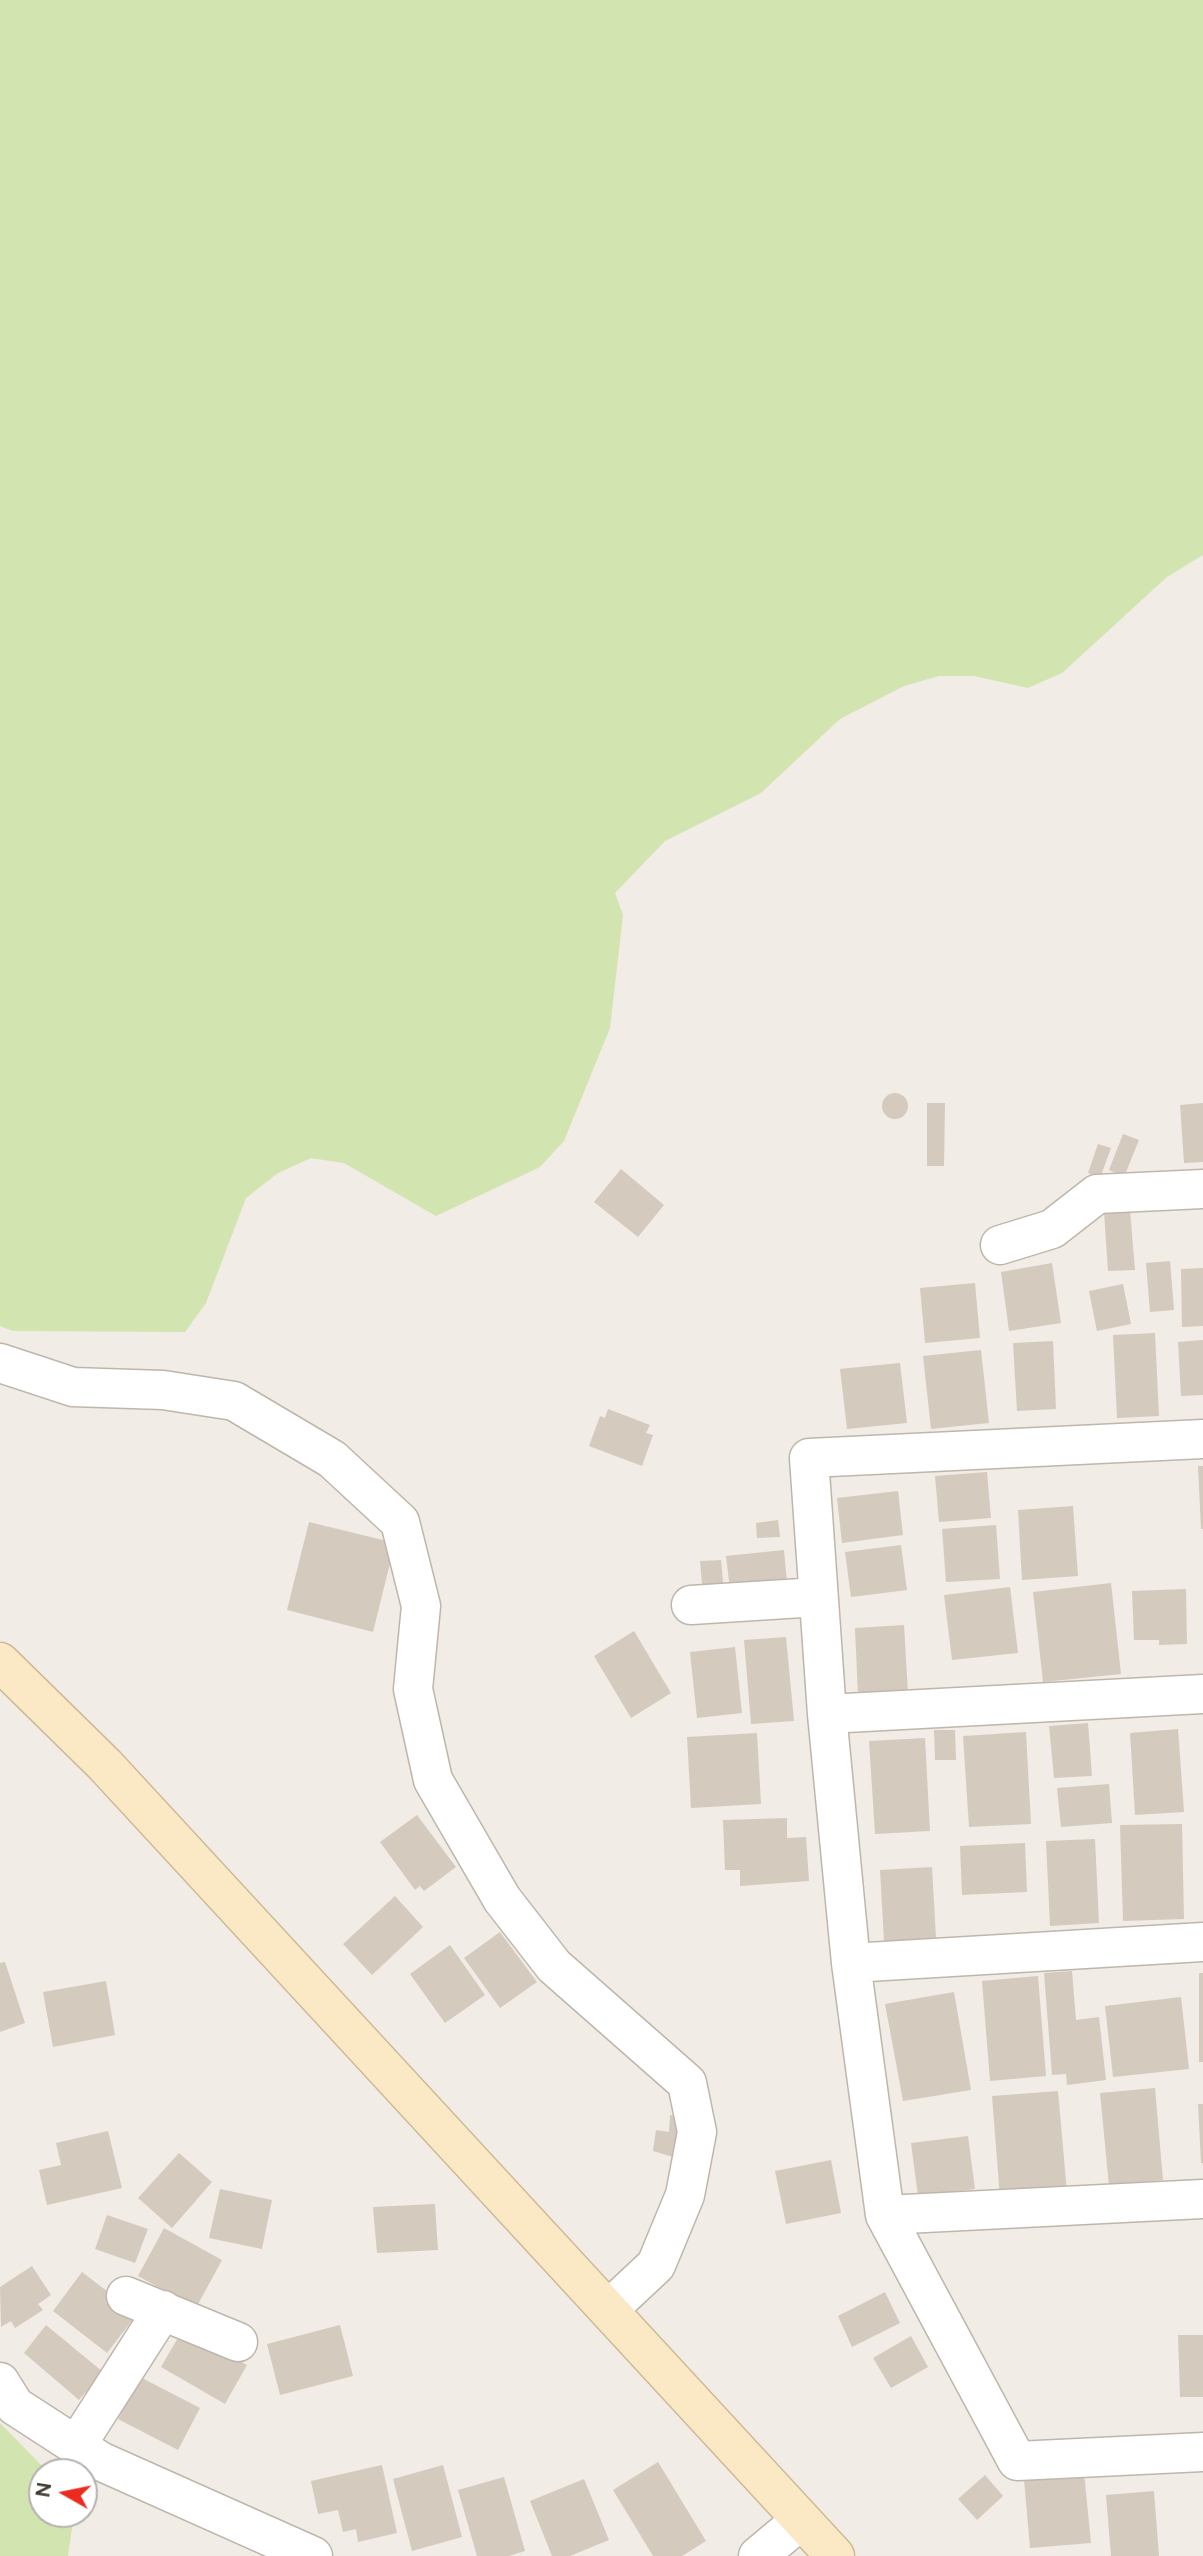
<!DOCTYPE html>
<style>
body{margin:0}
#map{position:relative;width:1203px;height:2556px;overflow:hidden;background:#f1ece5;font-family:Figtree,sans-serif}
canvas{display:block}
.north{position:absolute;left:28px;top:2458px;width:70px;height:70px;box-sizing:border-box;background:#fff;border:2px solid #b4b1ae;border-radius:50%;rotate:279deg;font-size:19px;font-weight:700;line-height:28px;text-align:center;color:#433c35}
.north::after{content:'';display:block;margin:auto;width:24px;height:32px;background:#ed2a20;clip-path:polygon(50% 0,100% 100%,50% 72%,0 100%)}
</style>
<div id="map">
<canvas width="1203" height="2556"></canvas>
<div class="north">N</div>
</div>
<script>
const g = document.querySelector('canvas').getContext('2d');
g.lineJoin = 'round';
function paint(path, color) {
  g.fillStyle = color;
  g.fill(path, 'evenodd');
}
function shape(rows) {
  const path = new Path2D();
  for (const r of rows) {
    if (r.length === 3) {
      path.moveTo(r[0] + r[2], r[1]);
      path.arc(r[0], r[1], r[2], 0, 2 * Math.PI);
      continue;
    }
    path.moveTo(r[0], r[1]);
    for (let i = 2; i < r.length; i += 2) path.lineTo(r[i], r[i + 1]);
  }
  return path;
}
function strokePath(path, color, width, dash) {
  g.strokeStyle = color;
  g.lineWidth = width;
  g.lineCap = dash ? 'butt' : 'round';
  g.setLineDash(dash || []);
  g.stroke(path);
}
const green = shape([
 [0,0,1203,0,1203,555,1167,577,1062,673,1028,688,974,676,939,676,904,686,840,719,761,793,665,841,615,893,623,915,610,1028,564,1141,540,1167,436,1216,344,1163,311,1158,278,1173,246,1198,206,1303,185,1332,13,1331,0,1326],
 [0,2423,48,2472,42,2472,42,2514,74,2514,68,2556,0,2556]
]);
const building = shape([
 [895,1106,13],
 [927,1103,945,1103,944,1166,927,1166],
 [1203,1103,1203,1162,1184,1163,1180,1105],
 [1123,1134,1139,1140,1124,1177,1109,1170],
 [1098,1144,1111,1148,1100,1178,1088,1173],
 [621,1169,664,1205,638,1237,594,1202],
 [1130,1210,1135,1270,1108,1271,1104,1212],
 [1170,1261,1174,1310,1150,1312,1146,1263],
 [1052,1263,1061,1323,1009,1331,1001,1272],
 [1203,1268,1203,1326,1182,1327,1181,1269],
 [975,1283,980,1338,925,1343,920,1288],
 [1123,1284,1131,1324,1097,1331,1089,1291],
 [1155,1333,1159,1416,1117,1418,1113,1335],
 [1203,1340,1203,1395,1181,1396,1178,1342],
 [1053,1341,1056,1409,1017,1411,1013,1343],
 [981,1350,989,1423,931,1429,923,1356],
 [900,1363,907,1423,847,1429,840,1369],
 [608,1409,650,1425,646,1433,653,1435,642,1466,589,1446,600,1416,605,1418],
 [1198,1466,1203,1466,1203,1529,1201,1529],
 [987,1472,991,1518,939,1522,935,1476],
 [898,1491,903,1535,842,1543,837,1498],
 [1073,1506,1078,1576,1022,1580,1018,1510],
 [778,1520,780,1537,757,1538,756,1523],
 [309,1522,395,1543,373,1632,287,1610],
 [996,1525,1000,1579,946,1582,942,1529],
 [901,1545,907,1590,851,1597,845,1552],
 [784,1550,787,1583,730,1590,726,1556],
 [721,1560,724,1592,703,1594,700,1561],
 [1111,1583,1121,1674,1043,1682,1033,1592],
 [1010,1587,1018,1653,952,1660,944,1595],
 [1186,1589,1187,1644,1159,1645,1159,1640,1134,1640,1132,1591],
 [904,1625,908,1694,858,1697,855,1628],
 [634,1631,671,1693,631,1718,594,1656],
 [786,1637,794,1721,751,1724,744,1640],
 [735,1647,742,1713,697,1718,690,1652],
 [1088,1723,1092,1776,1054,1778,1049,1726],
 [1178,1729,1184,1812,1135,1815,1130,1733],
 [934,1730,955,1730,956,1760,935,1760],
 [1026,1732,1031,1824,969,1827,963,1736],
 [757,1733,761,1804,691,1808,687,1737],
 [925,1738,930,1831,875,1834,869,1741],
 [1109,1784,1112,1823,1061,1827,1057,1788],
 [417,1815,456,1867,424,1891,420,1886,415,1890,380,1842],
 [787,1818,787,1838,806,1837,809,1881,740,1886,740,1870,725,1870,723,1820],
 [1182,1824,1184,1919,1123,1921,1120,1825],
 [1095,1839,1099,1923,1050,1926,1046,1841],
 [1025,1843,1027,1892,962,1895,960,1846],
 [932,1867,936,1938,884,1941,880,1870],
 [395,1896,423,1927,372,1975,343,1944],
 [500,1932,537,1982,500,2008,464,1958],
 [450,1945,485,1995,445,2023,410,1974],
 [5,1962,25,2023,0,2032,0,1963],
 [1072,1971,1076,2020,1099,2017,1106,2080,1067,2085,1066,2074,1052,2075,1044,1973],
 [1199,1973,1203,1973,1203,2062,1199,2062],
 [1038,1976,1046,2076,990,2081,982,1981],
 [106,1981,115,2035,53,2047,43,1992],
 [954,1992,971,2090,903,2101,885,2004],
 [1181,1997,1189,2069,1113,2077,1105,2006],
 [1155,2088,1163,2180,1109,2186,1100,2093],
 [1058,2091,1067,2193,1000,2198,992,2096],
 [1198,2104,1203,2104,1203,2163,1201,2163],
 [670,2115,686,2117,680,2159,653,2151,656,2130,669,2132],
 [108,2131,122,2188,47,2205,39,2170,61,2165,56,2143],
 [968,2136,975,2189,918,2196,911,2143],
 [179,2153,212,2182,172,2228,138,2198],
 [831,2160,841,2213,786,2224,775,2171],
 [220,2189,272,2200,262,2249,209,2238],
 [435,2204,438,2250,377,2253,373,2207],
 [107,2215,148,2229,135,2263,95,2249],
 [164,2228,222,2260,196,2308,138,2276],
 [32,2266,51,2295,38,2304,43,2310,15,2328,11,2321,1,2327,0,2287],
 [82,2272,137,2314,107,2353,53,2311],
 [885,2292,900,2323,852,2347,838,2316],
 [46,2325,103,2372,79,2400,24,2353],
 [340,2325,353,2376,280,2395,267,2344],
 [183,2329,247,2365,225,2404,161,2367],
 [1178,2335,1203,2335,1203,2397,1180,2397],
 [911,2336,928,2367,891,2388,873,2358],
 [140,2377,200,2408,178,2450,118,2419],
 [658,2462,706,2541,682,2556,653,2556,613,2490],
 [382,2465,397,2533,358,2542,356,2529,343,2532,338,2510,318,2514,311,2481],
 [443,2465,462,2537,412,2551,393,2479],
 [1084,2473,1091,2543,1030,2548,1024,2479],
 [985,2475,1003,2496,977,2520,958,2499],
 [504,2477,525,2551,509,2556,477,2556,458,2490],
 [584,2479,609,2540,570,2556,552,2556,530,2501],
 [1154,2491,1159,2556,1111,2556,1106,2495]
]);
const street = shape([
 [1000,1245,1052,1229,1097,1194,1203,1189],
 [0,1363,73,1387,163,1390,234,1401,332,1459,400,1522,421,1606,413,1689,433,1780,502,1899,554,1966,687,2083,697,2132,685,2195,656,2265,609,2309],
 [1203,1439,809,1458,827,1714,851,1963,885,2215,1017,2461,1203,2452],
 [691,1605,818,1597],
 [827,1714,1203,1694],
 [851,1963,1203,1942],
 [885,2215,1203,2199],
 [126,2296,238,2342],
 [0,2382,15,2406,100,2461,313,2556],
 [76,2446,163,2310],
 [758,2556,800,2521]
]);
const secondary = shape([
 [0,1662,105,1765,835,2556]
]);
paint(green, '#d2e4b0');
paint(building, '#d5cabe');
strokePath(street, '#bfb6ab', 41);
strokePath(secondary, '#cfba97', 41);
strokePath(street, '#fff', 38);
strokePath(secondary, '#fbe8c5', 38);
</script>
